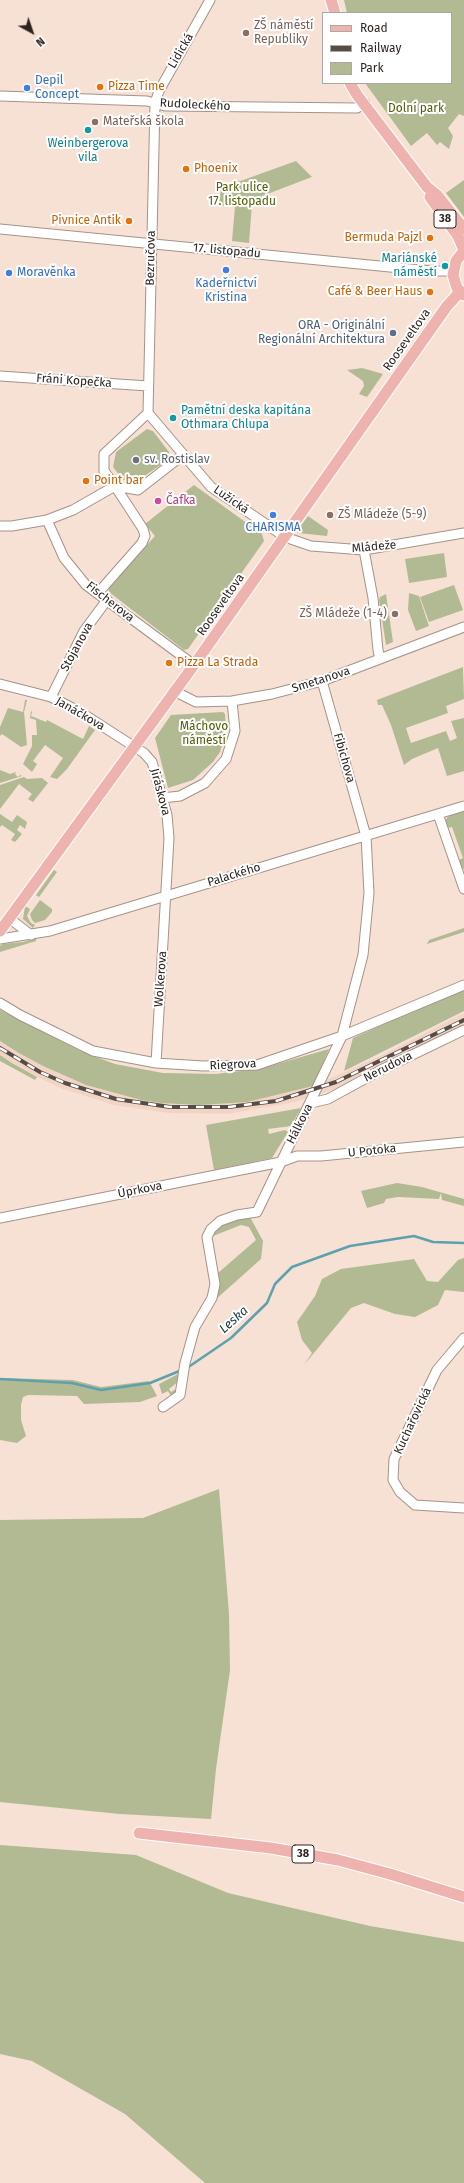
<!DOCTYPE html>
<meta charset="utf-8">
<style>
body{margin:0}
#map{position:relative;width:464px;height:2183px;overflow:hidden;background:#f7e1d5;font-family:"Fira Sans",sans-serif}
canvas{display:block}
.legend{position:absolute;left:322px;top:12px;width:130px;height:72px;box-sizing:border-box;background:#fff;border:1px solid #aba8a6;margin:0;padding:5px 7px;list-style:none;font-size:12px;color:#2e2521}
.legend li{display:flex;align-items:center;gap:8px;height:20px}
.legend b{width:20px;border:1px solid #aba8a6}
.north{position:absolute;left:12px;top:12px;width:40px;height:40px;-webkit-text-stroke:3px #fff;paint-order:stroke;rotate:140deg;font-size:11px;font-weight:700;line-height:16px;text-align:center;color:#2e2521}
.north::after{content:'';display:block;margin:auto;width:14px;height:18px;background:#2e2521;clip-path:polygon(50% 0,100% 100%,50% 72%,0 100%)}
</style>
<div id="map">
<canvas width="464" height="2183"></canvas>
<ul class="legend">
<li><b style="height:5px;background:#eeb3af"></b>Road</li>
<li><b style="height:5px;background:#574c46"></b>Railway</li>
<li><b style="height:11px;background:#b1ba92"></b>Park</li>
</ul>
<div class="north">N</div>
</div>
<script>
const g = document.querySelector('canvas').getContext('2d');
g.lineJoin = 'round';
function paint(path, color) {
  g.fillStyle = color;
  g.fill(path, 'evenodd');
}
function shape(rows) {
  const path = new Path2D();
  for (const r of rows) {
    path.moveTo(r[0], r[1]);
    for (let i = 2; i < r.length; i += 2) path.lineTo(r[i], r[i + 1]);
  }
  return path;
}
function strokePath(path, color, width, dash) {
  g.strokeStyle = color;
  g.lineWidth = width;
  g.lineCap = dash ? 'butt' : 'round';
  g.setLineDash(dash || []);
  g.stroke(path);
}
function label(font, color, halo, rows, align = 'center') {
  g.font = font + ' "Fira Sans",sans-serif';
  g.lineWidth = 4;
  g.setLineDash([]);
  g.textBaseline = 'middle';
  g.strokeStyle = halo;
  g.fillStyle = color;
  for (const [text, x, y, turn = 0] of rows) {
    g.save();
    g.translate(x, y);
    g.rotate((+turn || 0) * Math.PI / 180);
    g.textAlign = isNaN(turn) ? turn : align;
    if (halo) g.strokeText(text, 0, 0);
    g.fillText(text, 0, 0);
    g.restore();
  }
}
const built = shape([
 [464,1013,464,1026,338,1088,295,1102,228,1114,169,1113,114,1105,63,1089,37,1077,0,1055,0,1041,43,1066,86,1085,141,1100,161,1103,313,1086,380,1056]
]);
const green = shape([
 [344,0,464,0,464,116,459,114,448,128,453,136,449,149,440,142,437,145,427,133,411,146,365,83,451,83,451,13,347,13],
 [296,161,312,177,262,196,252,203,249,243,232,241,235,207,219,205,221,188],
 [464,180,464,217,446,193],
 [362,368,383,374,367,397,359,394,364,386,363,381,347,370],
 [147,429,153,431,169,452,168,460,137,481,123,480,113,467,116,452],
 [194,485,262,534,264,541,188,649,184,650,109,592,109,586,155,536,145,524],
 [308,516,328,530,327,536,298,533,297,531],
 [444,553,447,577,409,583,405,559],
 [454,585,463,610,429,622,420,597],
 [409,593,419,596,429,626,416,631,408,610],
 [386,594,393,642,386,645,379,600,380,597],
 [463,667,464,699,446,706,448,713,406,728,411,743,446,731,450,741,457,738,451,721,464,718,464,771,447,776,438,748,412,759,404,765,391,725,382,705,378,705,377,700],
 [25,700,27,700,24,712,27,745,21,747,2,734,0,736,0,727,8,708,23,712],
 [31,711,32,712,31,716,46,722,47,720,83,739,89,726,95,730,67,769,57,779,50,777,63,758,45,745,33,761,37,764,32,772,23,764,32,746,32,735,37,735,36,720,30,718],
 [223,712,225,714,226,731,220,752,213,762,193,780,168,788,155,738,171,715],
 [0,770,10,774,16,772,15,774,18,777,20,775,22,776,0,783],
 [24,777,27,779,42,778,48,783,33,802,28,799,32,794,19,784,0,809,0,785],
 [464,810,464,869,459,867,459,860,463,858,452,827,447,828,444,822,450,814],
 [0,814,12,822,17,815,27,822,25,829,20,825,17,830,22,834,15,842,11,840,15,834,2,825,0,827],
 [54,870,57,872,39,897,36,895],
 [40,900,52,909,52,912,45,920,35,923,32,920,30,914],
 [25,906,30,909,27,916,31,923,35,925,33,928,23,919],
 [464,928,464,932,427,944,429,940],
 [36,938,36,941,0,952,0,946,3,944,23,942],
 [464,988,464,1011,344,1071,353,1038],
 [0,1010,80,1051,115,1064,163,1073,216,1074,263,1068,329,1049,313,1086,247,1102,199,1105,161,1103,141,1100,86,1085,43,1066,19,1053,0,1041],
 [0,1055,12,1063,37,1077,35,1080,0,1061],
 [301,1108,291,1126,268,1129,269,1134,285,1130,288,1132,272,1158,214,1170,206,1125],
 [397,1183,422,1187,464,1199,464,1206,442,1200,441,1193,439,1199,398,1197,386,1199,384,1203,367,1208,361,1191],
 [250,1217,263,1241,261,1259,215,1300,218,1273,256,1240,249,1227,241,1225,213,1236,212,1232,229,1219],
 [464,1258,464,1292,445,1290,438,1305,415,1317,395,1314,364,1303,351,1308,304,1365,312,1353,302,1340,297,1322,315,1296,322,1279,341,1269,414,1259,427,1281,438,1282,458,1260],
 [182,1372,179,1381,169,1389,171,1392,176,1389,173,1399,168,1391,162,1394,159,1384],
 [0,1378,73,1380,101,1387,149,1381,157,1396,140,1402,84,1404,77,1396,28,1395,23,1397,21,1405,21,1420,26,1436,17,1443,0,1440],
 [219,1489,229,1614,230,1670,216,1769,211,1819,120,1814,0,1802,0,1520,143,1518],
 [0,1845,136,1855,228,1893,370,1926,464,1942,464,2183,205,2183,125,2114,32,2061,0,2054]
]);
const stream = shape([
 [187,1368,231,1338,267,1303,275,1284,292,1267,350,1246,414,1236,433,1242,464,1243],
 [0,1379,72,1383,101,1390,150,1383,182,1370]
]);
const minor = shape([
 [0,96,147,101,165,106,357,108,365,103],
 [0,229,431,271,453,271],
 [0,376,148,386],
 [148,413,155,103,159,91,210,0],
 [148,413,211,487,285,537,311,546,364,550,464,533],
 [148,413,104,454,104,471,115,486,138,490,183,455],
 [47,520,64,558,86,585,194,665],
 [0,526,12,526,47,520,73,510,115,486,143,529,145,536,142,543,98,593],
 [364,550,373,598,378,650,380,659],
 [0,684,51,697,82,713,144,753,152,762,167,815,169,838,156,1063],
 [174,691,196,702,232,701,272,694,322,681,464,627],
 [51,697,84,631,107,600],
 [162,798,180,796,205,783,226,759,235,731,232,701],
 [438,814,464,889],
 [9,918,31,935],
 [0,939,50,931,464,806],
 [0,1003,20,1015,93,1051,156,1063,203,1066,257,1065,342,1036,464,985],
 [311,1103,328,1099,383,1069,464,1030],
 [0,1218,281,1162,297,1156,321,1156,464,1142],
 [464,1338,437,1370,394,1459,393,1480,400,1492,415,1505,464,1508],
 [163,1407,180,1395,185,1363,195,1327,212,1298,215,1284,207,1237,211,1229,220,1221,237,1215,257,1212,342,1036,363,955,369,893,366,836,322,681]
]);
const major = shape([
 [331,0,335,13],
 [350,83,357,95,427,187,437,195,464,229],
 [430,197,458,236,464,250],
 [464,251,456,261,453,275,457,288,464,295],
 [0,931,194,665,447,306,460,292],
 [139,1833,271,1848,338,1860,390,1874,464,1897]
]);
const rail = shape([
 [0,1048,40,1072,65,1083,116,1099,170,1107,229,1107,276,1101,336,1082,464,1020]
]);
const markers = [
 [246,33,4,"#8d6e63"],
 [100,87,4,"#e8710a"],
 [27,88,4,"#3f7fe0"],
 [95,122,4,"#8d6e63"],
 [88,130,4,"#0f9aa8"],
 [186,169,4,"#e8710a"],
 [129,221,4,"#e8710a"],
 [430,238,4,"#e8710a"],
 [445,266,4,"#0f9aa8"],
 [226,270,4,"#3f7fe0"],
 [9,273,4,"#3f7fe0"],
 [430,292,4,"#e8710a"],
 [393,333,4,"#5c6f8a"],
 [173,418,4,"#0f9aa8"],
 [136,460,4,"#6b7280"],
 [86,481,4,"#e8710a"],
 [158,501,4,"#d1479c"],
 [273,515,4,"#3f7fe0"],
 [330,515,4,"#8d6e63"],
 [395,614,4,"#8d6e63"],
 [169,663,4,"#e8710a"]
];
const shields = [
 [445,219,22],
 [303,1854,22]
];
const shieldNames = [
 ["38",445,219],
 ["38",303,1854]
];
const educationNames = [
 ["ZŠ náměstí",254,26],
 ["Republiky",254,40],
 ["Mateřská škola",103,122],
 ["ZŠ Mládeže (5-9)",338,515],
 ["ZŠ Mládeže (1-4)",387,614,"right"]
];
const streetNames = [
 ["Lidická",181,51,-60],
 ["Rudoleckého",195,105,3],
 ["17. listopadu",227,251,5],
 ["Bezručova",151,258,-89],
 ["Rooseveltova",407,340,-55],
 ["Fráni Kopečka",74,381,4],
 ["Lužická",231,500,35],
 ["Mládeže",374,547,-5],
 ["Fischerova",110,602,38],
 ["Rooseveltova",221,605,-55],
 ["Stojanova",77,647,-61],
 ["Smetanova",321,680,-18],
 ["Janáčkova",80,714,30],
 ["Fibichova",344,758,74],
 ["Jiráskova",160,792,75],
 ["Palackého",234,875,-17],
 ["Wolkerova",161,979,-86],
 ["Riegrova",233,1065,-3],
 ["Nerudova",388,1067,-27],
 ["Hálkova",300,1124,-63],
 ["U Potoka",372,1151,-6],
 ["Úprkova",140,1190,-11],
 ["Kuchařovická",413,1421,-65]
];
const shopNames = [
 ["Depil",35,81],
 ["Concept",35,95],
 ["Moravěnka",17,273],
 ["Kadeřnictví",226,284,"center"],
 ["Kristina",226,298,"center"],
 ["CHARISMA",273,528,"center"]
];
const foodNames = [
 ["Pizza Time",108,87],
 ["Phoenix",194,169],
 ["Pivnice Antik",121,221,"right"],
 ["Bermuda Pajzl",422,238,"right"],
 ["Café & Beer Haus",422,292,"right"],
 ["Point bar",94,481],
 ["Pizza La Strada",177,663]
];
const parkNames = [
 ["Dolní park",416,109],
 ["Park ulice",242,188],
 ["17. listopadu",242,202],
 ["Máchovo",204,727],
 ["náměstí",204,741]
];
const cultureNames = [
 ["Weinbergerova",88,144],
 ["vila",88,158],
 ["Mariánské",437,259,"right"],
 ["náměstí",437,273,"right"],
 ["Pamětní deska kapitána",181,411,"left"],
 ["Othmara Chlupa",181,425,"left"]
];
const serviceNames = [
 ["ORA - Originální",385,326],
 ["Regionální Architektura",385,340]
];
const worshipNames = [
 ["sv. Rostislav",144,460]
];
const hotelNames = [
 ["Čafka",166,501]
];
const waterNames = [
 ["Leska",234,1320,-42]
];
paint(built, '#f2d4c5');
paint(green, '#b1ba92');
strokePath(stream, '#5ca2ad', 2.5);
strokePath(minor, '#a69287', 11);
strokePath(major, '#fff', 13);
strokePath(minor, '#fff', 9);
strokePath(major, '#eeb3af', 11);
strokePath(rail, '#574c46', 4);
strokePath(rail, '#fff', 2.5, [8]);
for (const [x, y, r, color] of markers) {
  const dot = new Path2D();
  dot.arc(x, y, r, 0, 2 * Math.PI);
  g.fillStyle = color;
  g.fill(dot);
  strokePath(dot, '#fff', 1.5);
}
for (const [x, y, w] of shields) {
  const box = new Path2D();
  box.roundRect(x - w / 2, y - 9, w, 18, 3);
  g.fillStyle = '#fff';
  g.fill(box);
  strokePath(box, '#2e2521', 1);
}
label('bold 11px', '#2e2521', null, shieldNames);
label('12px', '#785e54', '#fff', educationNames, 'left');
label('12px', '#2e2521', '#fff', streetNames);
label('12px', '#366cbe', '#fff', shopNames, 'left');
label('12px', '#c56008', '#fff', foodNames, 'left');
label('12px', '#535e06', '#fff', parkNames);
label('12px', '#0d838f', '#fff', cultureNames);
label('12px', '#4e5e75', '#fff', serviceNames, 'right');
label('12px', '#5b616d', '#fff', worshipNames, 'left');
label('12px', '#b23c85', '#fff', hotelNames, 'left');
label('italic 13px', '#1a3d43', '#fff', waterNames);
</script>
